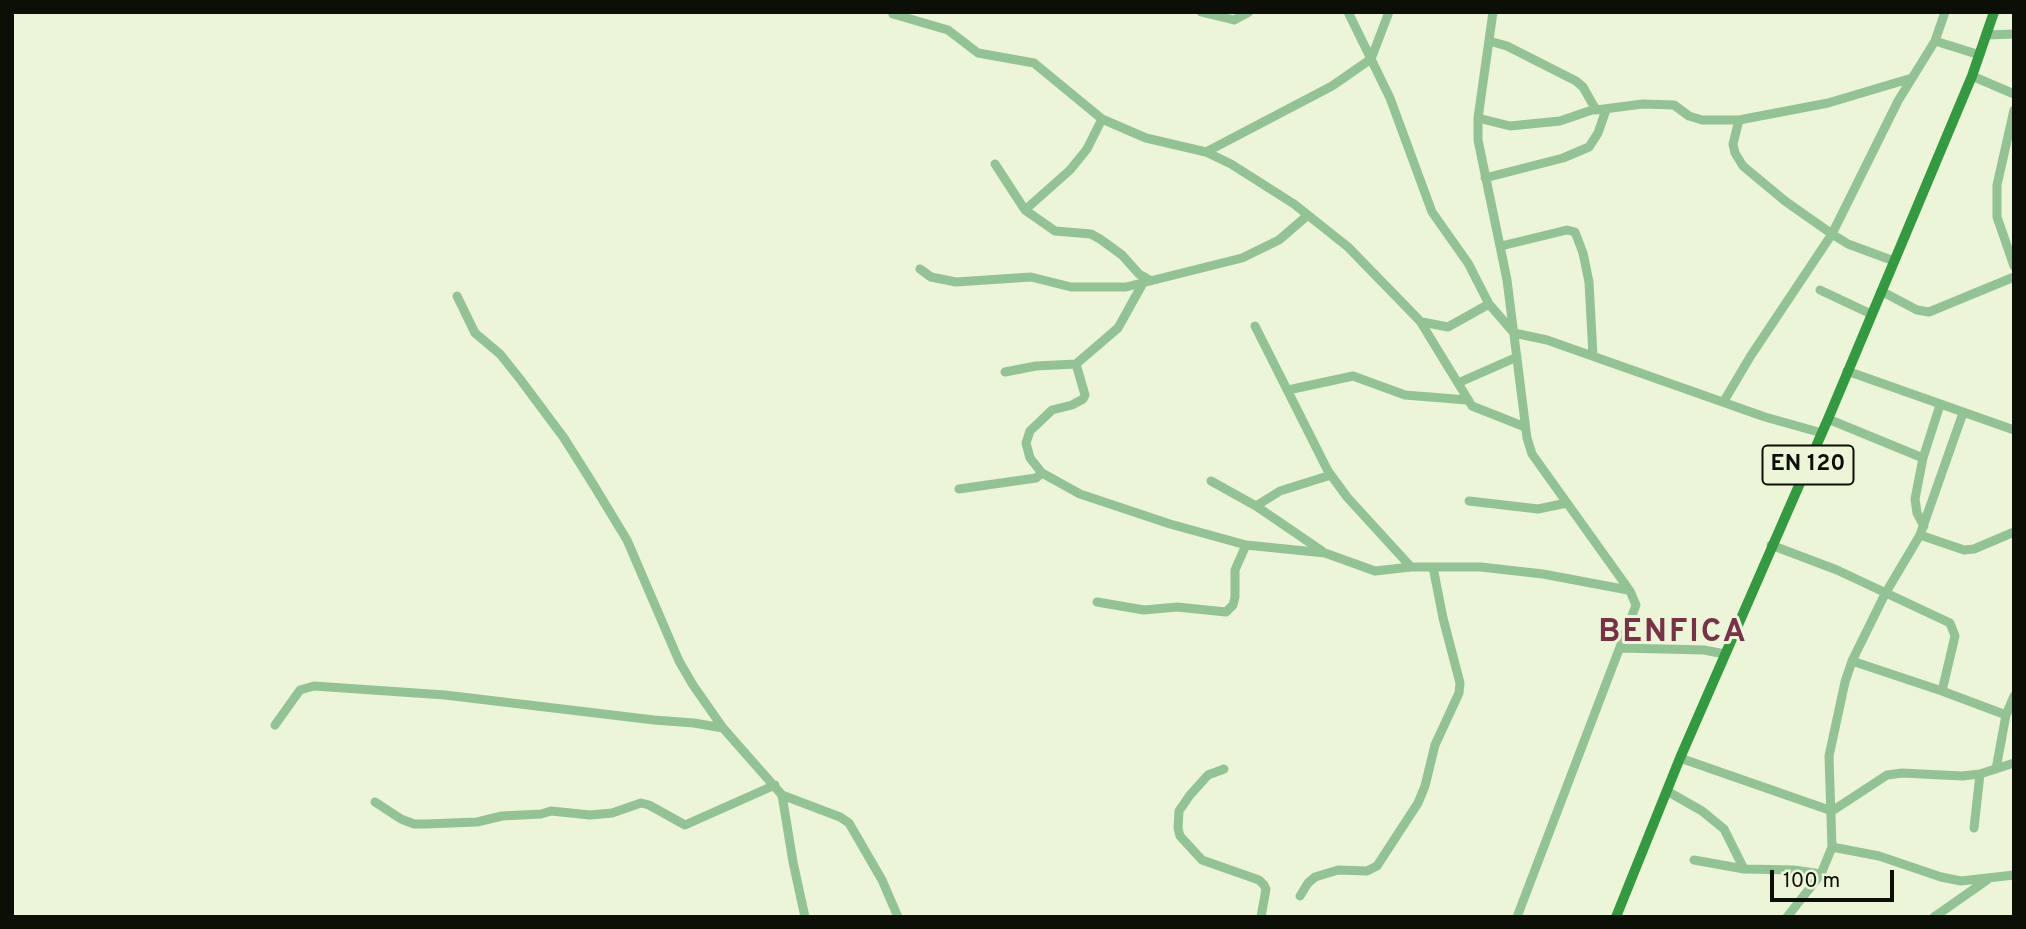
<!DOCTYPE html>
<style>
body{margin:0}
#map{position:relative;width:2026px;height:929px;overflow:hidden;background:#ecf5d7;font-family:Overpass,sans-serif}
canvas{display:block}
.frame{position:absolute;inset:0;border:14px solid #0c0f05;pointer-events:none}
.scale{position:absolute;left:1770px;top:870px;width:124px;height:32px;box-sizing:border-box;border:4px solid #0c0f05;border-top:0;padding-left:9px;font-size:21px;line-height:24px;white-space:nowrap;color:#0c0f05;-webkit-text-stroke:5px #ecf5d7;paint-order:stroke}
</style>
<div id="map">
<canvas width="2026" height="929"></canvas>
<div class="frame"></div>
<div class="scale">100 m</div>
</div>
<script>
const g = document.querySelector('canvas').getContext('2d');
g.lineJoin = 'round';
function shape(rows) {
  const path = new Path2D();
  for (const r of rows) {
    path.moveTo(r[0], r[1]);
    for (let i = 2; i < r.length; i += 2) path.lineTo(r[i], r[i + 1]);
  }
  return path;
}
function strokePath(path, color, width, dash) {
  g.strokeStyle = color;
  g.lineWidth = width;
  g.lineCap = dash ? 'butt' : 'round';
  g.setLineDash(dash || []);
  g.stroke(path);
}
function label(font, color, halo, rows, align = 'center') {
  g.font = font + ' Overpass,sans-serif';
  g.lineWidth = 6;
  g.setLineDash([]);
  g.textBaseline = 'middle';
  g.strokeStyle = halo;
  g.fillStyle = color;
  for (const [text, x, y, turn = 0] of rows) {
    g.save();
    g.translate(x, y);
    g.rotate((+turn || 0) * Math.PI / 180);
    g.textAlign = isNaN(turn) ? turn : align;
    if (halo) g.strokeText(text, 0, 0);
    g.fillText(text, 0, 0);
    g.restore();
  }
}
const minor = shape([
 [893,12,893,14,948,30,978,53,1034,63,1102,119,1146,138,1206,152,1231,164,1294,204,1348,247,1420,321,1472,406,1525,427],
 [1201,12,1234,20,1249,12],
 [1389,12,1371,59,1390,98,1432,212,1468,263,1489,304,1514,333,1547,340,1765,417,1822,433],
 [1493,12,1478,118,1478,140,1507,280,1527,438,1532,454,1630,591,1636,605,1517,917],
 [1987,35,2014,34],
 [1489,41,1507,46,1576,81,1583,87,1596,110,1643,104,1674,105,1689,116,1702,120,1739,120,1828,103,1912,78],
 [1935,41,1945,12],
 [1972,76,2014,94],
 [2014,110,1997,185,1997,217,2014,266],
 [1478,118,1510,126,1560,121,1595,109],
 [1739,120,1733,144,1735,153,1743,166,1785,201,1832,234,1848,244,1894,261],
 [1206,152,1332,86,1371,59,1348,12],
 [995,164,1025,210,1055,231,1091,234,1100,239,1122,255,1139,274,1151,281],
 [1485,178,1563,158,1589,147,1598,133,1606,110],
 [1025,210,1070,170,1087,149,1102,119],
 [1501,246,1567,230,1575,232,1583,253,1589,282,1593,356],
 [920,269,931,277,956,282,1031,277,1071,287,1126,287,1242,258,1279,240,1308,215],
 [1820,290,1871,314],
 [1881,291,1917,310,1929,312,2014,277],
 [457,296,475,333,500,354,520,379,564,438,593,484,627,540,679,661,693,685,723,728],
 [1422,322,1448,327,1489,304],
 [1255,326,1328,471,1347,497,1411,567],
 [1847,371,2014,430],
 [1005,372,1036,366,1076,364,1118,328,1143,283],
 [1458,383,1517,357],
 [1288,390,1353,376,1405,395,1467,400],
 [1724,401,1750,357,1832,234,1898,101,1935,41,1980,55],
 [1828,419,1923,458],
 [1042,473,1030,458,1026,443,1030,431,1052,410,1072,405,1083,399,1085,395,1076,364],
 [1211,481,1256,506,1322,551],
 [959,489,1036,478,1042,473,1080,494,1170,524,1246,545,1325,553,1375,571,1411,567,1481,567,1543,574,1628,590],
 [1469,501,1538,509,1567,503],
 [1256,506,1280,491,1331,475],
 [1924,526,1917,513,1915,499,1923,458,1940,405],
 [1920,535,1964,550,1974,549,2014,532],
 [1771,545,1837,570,1950,623,1955,636,1942,691],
 [1097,602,1144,610,1177,607,1226,612,1233,605,1235,597,1235,570,1246,545],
 [1621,648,1704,650,1725,654],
 [1852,661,1942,691,2006,715],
 [275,725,300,690,314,686,445,695,654,720,694,723,723,728,782,795,793,862,805,917],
 [1680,758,1832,811,1887,775,1902,773,1962,776,1980,774,2014,763],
 [1224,769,1208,775,1190,795,1179,811,1178,828,1180,836,1202,860,1259,880,1264,885,1266,889,1261,917],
 [1996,769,2006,715,2014,696],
 [1667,791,1702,811,1724,829,1744,869],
 [782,795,840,817,849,823,882,880,898,917],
 [375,802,401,819,414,824,426,824,477,822,502,816,541,814,551,811,590,815,612,813,641,803,649,805,685,825,775,785],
 [1974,828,1980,774],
 [1832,847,1879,856,1941,877,1961,881,2014,875],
 [1694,860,1744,869,1794,870,1821,874],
 [1300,896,1308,883,1315,877,1338,870,1367,871,1377,866,1418,803,1425,786,1435,745,1459,693,1460,683,1443,618,1433,567],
 [1787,917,1821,874,1832,847,1829,756,1845,682,1852,661,1885,594,1920,535,1963,413],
 [1934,917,1987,880]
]);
const major = shape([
 [1616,917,1680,758,1828,419,1972,76,1994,12]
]);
const shields = [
 [1808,465,91]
];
const shieldNames = [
 ["EN 120",1808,465]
];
const districtNames = [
 ["BENFICA",1673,635]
];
strokePath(minor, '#93c394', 9);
strokePath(major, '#359942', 10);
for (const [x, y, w] of shields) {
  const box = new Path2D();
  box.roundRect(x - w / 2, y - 19.5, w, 39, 5);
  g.fillStyle = '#ecf5d7';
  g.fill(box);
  strokePath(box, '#0c0f05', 2);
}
label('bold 23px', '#0c0f05', null, shieldNames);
g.letterSpacing = '2px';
label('bold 32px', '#783248', '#ecf5d7', districtNames);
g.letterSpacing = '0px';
</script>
